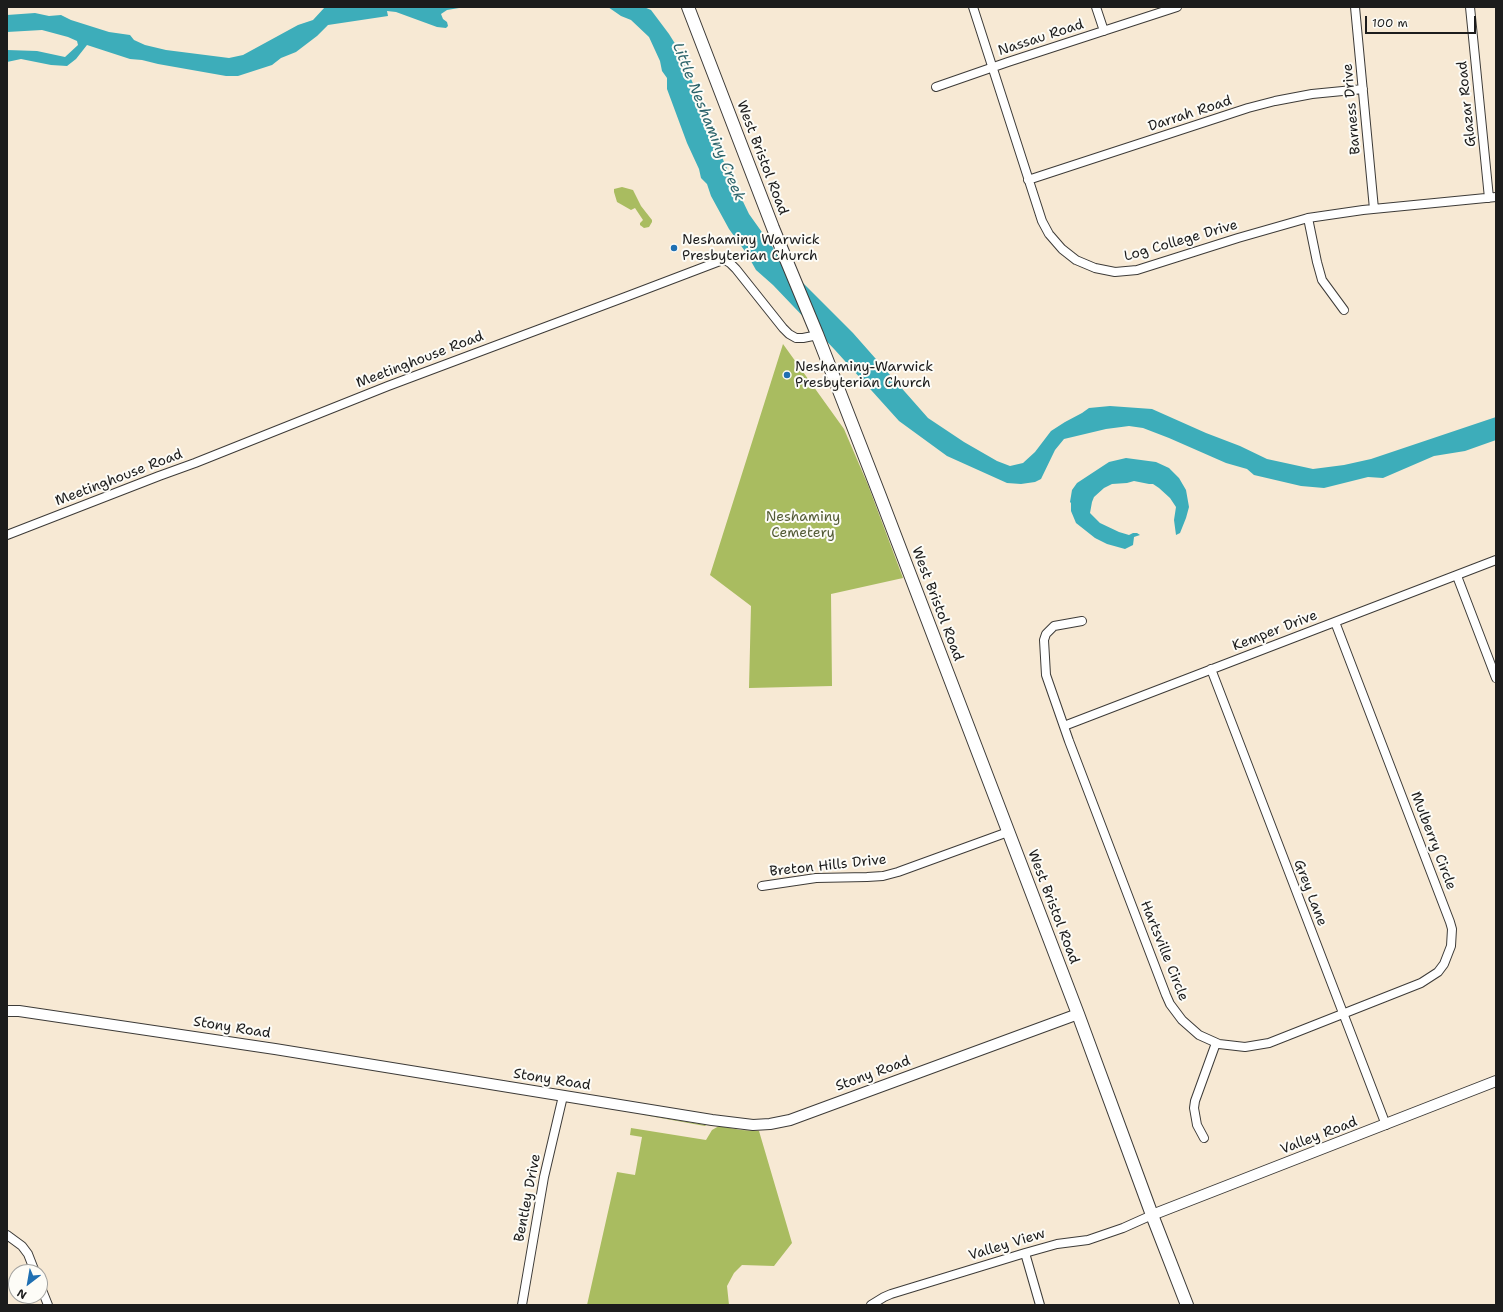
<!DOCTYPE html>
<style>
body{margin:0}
#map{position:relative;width:1503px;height:1312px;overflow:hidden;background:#f7e9d4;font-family:"Shantell Sans",sans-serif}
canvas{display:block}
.frame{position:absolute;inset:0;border:8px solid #1c1c1c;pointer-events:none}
.north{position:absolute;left:8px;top:1264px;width:40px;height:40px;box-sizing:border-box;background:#fdfcf7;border:1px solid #a3a29f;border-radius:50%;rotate:211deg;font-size:11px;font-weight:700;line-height:16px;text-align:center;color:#1c1c1c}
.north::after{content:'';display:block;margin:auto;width:14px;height:18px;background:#1f6fb2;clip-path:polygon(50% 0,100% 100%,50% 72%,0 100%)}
.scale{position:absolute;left:1365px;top:16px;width:111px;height:18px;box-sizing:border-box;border:2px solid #1c1c1c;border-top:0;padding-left:5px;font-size:12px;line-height:14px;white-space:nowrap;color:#1c1c1c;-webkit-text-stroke:3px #fdfcf7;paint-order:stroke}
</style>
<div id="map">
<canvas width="1503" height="1312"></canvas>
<div class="frame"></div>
<div class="north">N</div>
<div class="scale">100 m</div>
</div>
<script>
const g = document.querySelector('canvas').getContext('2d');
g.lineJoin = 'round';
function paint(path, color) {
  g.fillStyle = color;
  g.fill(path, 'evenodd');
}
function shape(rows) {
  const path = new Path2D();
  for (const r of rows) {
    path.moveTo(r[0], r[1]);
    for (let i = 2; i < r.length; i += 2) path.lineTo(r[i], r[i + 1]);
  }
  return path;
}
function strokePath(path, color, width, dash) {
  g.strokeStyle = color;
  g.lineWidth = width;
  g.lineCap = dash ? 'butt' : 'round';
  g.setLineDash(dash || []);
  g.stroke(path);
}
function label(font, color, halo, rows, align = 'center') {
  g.font = font + ' "Shantell Sans",sans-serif';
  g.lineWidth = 4;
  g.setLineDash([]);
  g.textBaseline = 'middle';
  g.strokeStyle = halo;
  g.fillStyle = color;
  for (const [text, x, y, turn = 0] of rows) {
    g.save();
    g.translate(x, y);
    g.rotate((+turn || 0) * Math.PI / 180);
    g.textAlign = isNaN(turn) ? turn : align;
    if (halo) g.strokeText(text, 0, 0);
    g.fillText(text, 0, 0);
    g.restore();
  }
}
const green = shape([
 [622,187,633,190,641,206,652,220,652,222,649,227,644,228,640,225,640,223,643,220,635,208,631,210,617,202,614,192,614,189],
 [783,344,844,429,868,485,903,578,831,594,832,686,749,688,751,606,710,575],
 [644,1115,645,1115,706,1125,705,1126],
 [719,1126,741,1130,759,1131,792,1243,774,1266,742,1265,734,1273,727,1286,729,1305,587,1305,617,1172,635,1175,642,1137,630,1135,631,1128,706,1140,712,1130]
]);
const water = shape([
 [325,7,465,7,447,10,441,14,443,19,447,22,448,26,446,28,437,27,396,12,387,11,388,16,328,25,317,36,296,52,281,58,272,65,238,76,226,76,158,64,142,60,130,59,87,45,76,59,67,66,51,65,21,59,7,62,7,50,37,51,65,57,78,45,77,41,68,37,42,30,7,32,7,15,35,13,49,16,61,15,71,20,109,32,130,35,134,40,145,45,166,50,229,58,243,55,298,25,313,20],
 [608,7,644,7,651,10,669,34,679,50,712,129,724,162,749,214,786,266,853,333,928,418,964,442,997,461,1010,466,1023,463,1035,452,1051,431,1065,422,1082,413,1089,408,1110,406,1152,409,1206,433,1240,446,1267,459,1313,469,1344,465,1371,459,1496,417,1496,440,1465,451,1434,456,1383,478,1368,477,1324,488,1301,486,1254,475,1247,469,1226,463,1169,438,1143,428,1129,426,1106,429,1064,439,1055,450,1041,479,1035,482,1021,484,1007,483,947,456,899,421,835,350,773,285,756,270,747,254,729,229,711,196,707,184,701,178,699,169,687,143,667,89,667,78,662,71,660,61,649,37,631,20,621,16],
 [1126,458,1156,462,1169,468,1179,478,1186,490,1189,507,1186,518,1180,533,1176,535,1174,520,1176,507,1170,498,1159,488,1153,484,1149,484,1134,481,1127,483,1112,484,1104,488,1094,497,1092,502,1090,513,1100,523,1119,532,1129,535,1133,533,1137,533,1140,535,1134,537,1133,545,1125,549,1107,544,1095,538,1076,523,1071,511,1071,503,1070,502,1072,490,1077,483,1109,462]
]);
const minor = shape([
 [973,7,1042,221,1049,234,1062,249,1076,260,1095,268,1115,272,1137,270,1238,238,1308,218,1363,210,1496,197],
 [1096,7,1104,31],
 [1355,7,1374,209],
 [1470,7,1489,198],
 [936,87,1008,62,1177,7],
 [1028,180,1248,108,1275,101,1312,94,1363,89],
 [1308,218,1317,262,1322,280,1344,310],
 [7,535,159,476,195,463,388,386,628,296,720,261,725,260,730,263,736,269,783,328,789,334,796,338,803,338,818,335],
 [1457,576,1496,678],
 [1082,621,1054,626,1046,634,1044,640,1046,675,1069,741,1166,995,1170,1004,1182,1020,1199,1035,1219,1044,1245,1047,1269,1043,1421,983,1438,972,1444,964,1451,946,1452,929,1450,922,1335,622],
 [1211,669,1386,1125],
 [1064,726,1496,560],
 [762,886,816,878,867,877,883,876,898,872,1008,832],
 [1204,1138,1197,1125,1194,1108,1195,1101,1216,1043],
 [7,1235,22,1246,28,1254,35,1272],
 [1025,1253,1040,1305],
 [40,1285,48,1305],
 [522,1305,544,1177,563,1096],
 [871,1305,884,1297,891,1294,1025,1253,1057,1244,1088,1240,1123,1228,1152,1215]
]);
const tertiary = shape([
 [7,1011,19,1011,275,1049,712,1120,753,1125,770,1124,790,1120,1078,1014],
 [1152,1215,1496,1081]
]);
const secondary = shape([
 [688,7,773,228,817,334,880,496,1078,1014,1152,1215,1187,1305]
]);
const markers = [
 [674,248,4,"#1f6fb2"],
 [787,375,4,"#1f6fb2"]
];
const streetNames = [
 ["Nassau Road",1041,38,-18],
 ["Glazar Road",1467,104,-96],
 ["Barness Drive",1352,109,-95],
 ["Darrah Road",1190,114,-18],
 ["West Bristol Road",762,158,69],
 ["Log College Drive",1181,241,-16],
 ["Meetinghouse Road",420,360,-21],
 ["Meetinghouse Road",119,478,-21],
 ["West Bristol Road",937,604,69],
 ["Kemper Drive",1275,631,-21],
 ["Mulberry Circle",1433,841,69],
 ["Breton Hills Drive",828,866,-6],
 ["Grey Lane",1310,893,69],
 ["West Bristol Road",1053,907,69],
 ["Hartsville Circle",1164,951,68],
 ["Stony Road",232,1028,9],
 ["Stony Road",873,1074,-20],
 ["Stony Road",552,1080,9],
 ["Valley Road",1319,1136,-21],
 ["Bentley Drive",528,1198,-79],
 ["Valley View",1007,1245,-17]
];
const poiNames = [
 ["Neshaminy Warwick",682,240],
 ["Presbyterian Church",682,256],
 ["Neshaminy-Warwick",795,367],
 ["Presbyterian Church",795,383]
];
const parkNames = [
 ["Neshaminy",803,517],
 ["Cemetery",803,533]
];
const waterNames = [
 ["Little Neshaminy Creek",708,122,68]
];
paint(green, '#a9bc60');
paint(water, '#3dadba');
strokePath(minor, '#3d3b38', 10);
strokePath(tertiary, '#3d3b38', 12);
strokePath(secondary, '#3d3b38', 14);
strokePath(minor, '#fff', 8);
strokePath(tertiary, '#fff', 10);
strokePath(secondary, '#fff', 12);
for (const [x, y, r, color] of markers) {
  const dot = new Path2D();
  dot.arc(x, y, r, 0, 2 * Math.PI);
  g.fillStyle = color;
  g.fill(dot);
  strokePath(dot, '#fdfcf7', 1.5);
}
label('14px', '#1c1c1c', '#fdfcf7', streetNames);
label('14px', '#1c1c1c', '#fdfcf7', poiNames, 'left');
label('14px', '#545c37', '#fdfcf7', parkNames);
label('italic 15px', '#2c646b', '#fdfcf7', waterNames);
</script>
